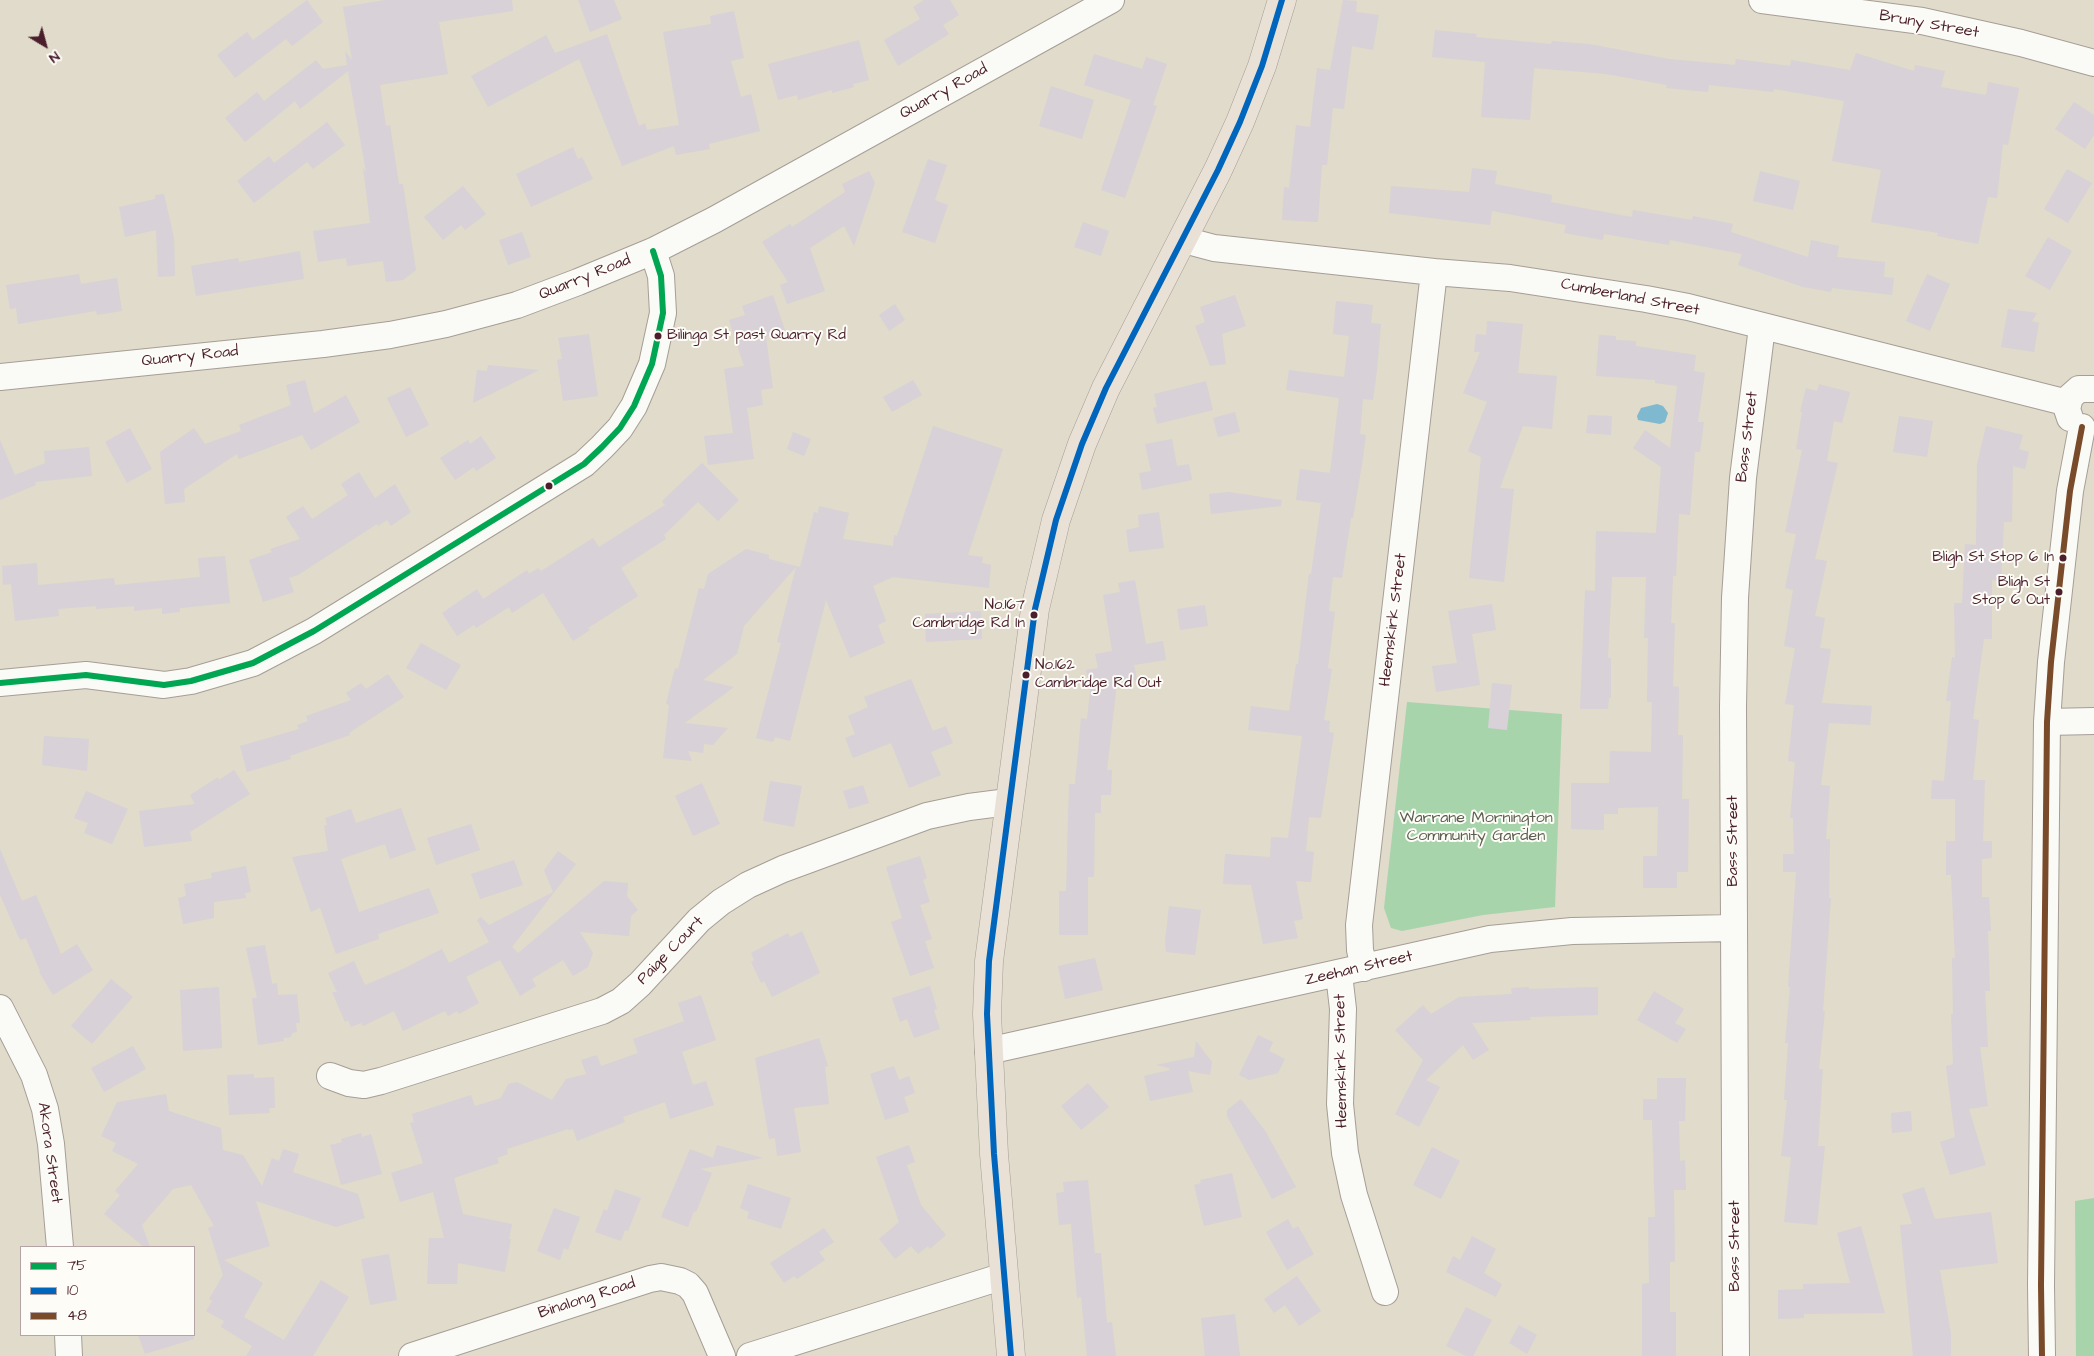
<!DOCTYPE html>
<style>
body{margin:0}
#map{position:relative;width:2094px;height:1356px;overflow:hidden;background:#e0dbca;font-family:"Architects Daughter",sans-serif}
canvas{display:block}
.legend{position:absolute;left:20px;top:1246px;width:175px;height:90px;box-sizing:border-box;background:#fdfcf7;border:1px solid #b5a4a5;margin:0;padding:6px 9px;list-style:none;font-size:15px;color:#4a1f2b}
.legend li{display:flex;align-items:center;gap:10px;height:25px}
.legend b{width:25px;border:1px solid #b5a4a5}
.north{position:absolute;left:20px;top:20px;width:50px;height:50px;-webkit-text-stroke:4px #fdfcf7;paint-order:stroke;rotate:143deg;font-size:14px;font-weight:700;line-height:20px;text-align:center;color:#4a1f2b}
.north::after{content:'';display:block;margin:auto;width:18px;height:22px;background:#4a1f2b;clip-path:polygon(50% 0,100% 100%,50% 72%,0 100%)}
</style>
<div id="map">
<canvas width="2094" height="1356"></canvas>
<ul class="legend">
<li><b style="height:6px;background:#00a651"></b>75</li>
<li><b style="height:6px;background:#0065bd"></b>10</li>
<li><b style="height:6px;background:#7a4b2a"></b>48</li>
</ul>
<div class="north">N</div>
</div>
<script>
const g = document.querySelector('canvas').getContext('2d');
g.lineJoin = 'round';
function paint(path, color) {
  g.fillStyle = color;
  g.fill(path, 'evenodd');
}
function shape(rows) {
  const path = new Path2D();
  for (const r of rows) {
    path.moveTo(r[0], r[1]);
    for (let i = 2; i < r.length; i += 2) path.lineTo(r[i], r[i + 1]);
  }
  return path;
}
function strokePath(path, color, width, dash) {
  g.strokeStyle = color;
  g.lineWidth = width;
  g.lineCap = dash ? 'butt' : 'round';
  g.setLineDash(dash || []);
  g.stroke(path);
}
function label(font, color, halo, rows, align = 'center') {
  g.font = font + ' "Architects Daughter",sans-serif';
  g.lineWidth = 4;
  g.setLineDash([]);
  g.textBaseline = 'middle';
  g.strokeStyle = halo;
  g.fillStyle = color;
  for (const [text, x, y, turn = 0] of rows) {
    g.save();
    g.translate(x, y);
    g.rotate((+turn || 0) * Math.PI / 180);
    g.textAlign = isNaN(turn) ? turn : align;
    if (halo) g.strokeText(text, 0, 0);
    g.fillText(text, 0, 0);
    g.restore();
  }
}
const green = shape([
 [1407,702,1562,714,1555,907,1483,915,1402,931,1391,928,1384,908],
 [2094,1198,2094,1356,2076,1356,2075,1201]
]);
const water = shape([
 [1657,404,1663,406,1668,413,1665,422,1660,424,1638,420,1637,416,1641,408]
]);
const building = shape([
 [307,0,323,22,292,46,286,39,235,78,217,55,247,32,253,40],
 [385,0,512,0,513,11,439,22,448,74,380,85,386,126,390,125,399,184,403,184,416,270,403,280,386,282,383,261,347,266,346,258,318,262,313,231,370,223,363,168,366,172,348,71,300,109,295,101,245,142,225,118,257,92,264,101,316,60,323,69,347,65,345,51,352,60,343,7],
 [578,0,614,0,622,19,590,32],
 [924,0,950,0,959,15,943,25,949,34,898,66,884,40,920,19,913,7],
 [1343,0,1357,1,1356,12,1379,15,1373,50,1352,46,1344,109,1333,108,1327,165,1322,165,1318,222,1282,220,1284,187,1289,188,1296,125,1310,127,1317,68,1330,70],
 [734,11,744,58,731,61,741,97,751,94,760,131,709,144,710,149,676,155,674,146,622,166,579,59,488,107,471,76,546,35,555,53,607,34,639,126,645,123,647,130,679,125,663,32,711,24,710,16],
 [1435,30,1477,34,1476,37,1551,44,1552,41,1589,44,1669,59,1735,65,1736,59,1790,66,1791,60,1850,70,1856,53,1914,71,1915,65,1945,71,1941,87,1986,95,1988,82,2019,88,2008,145,2003,144,1997,198,1988,197,1978,244,1937,236,1938,233,1871,222,1881,170,1832,161,1844,101,1774,89,1773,92,1709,85,1708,92,1666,88,1667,85,1606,74,1534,68,1530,120,1481,117,1485,62,1432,57],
 [859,40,869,80,853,84,854,87,832,93,832,90,798,100,797,95,778,100,768,64],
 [1094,54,1142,69,1146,57,1167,64,1153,105,1157,106,1125,198,1101,190,1131,100,1084,85],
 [1051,86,1094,100,1082,139,1039,126],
 [2074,102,2094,115,2094,135,2085,149,2055,129],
 [327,122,345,145,313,169,307,162,254,203,237,181,269,156,274,163],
 [573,147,578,159,582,157,593,179,531,207,516,174],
 [928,159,947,165,935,200,948,205,935,243,902,232],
 [1472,168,1497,171,1495,184,1552,195,1551,202,1632,217,1633,210,1692,220,1693,216,1733,224,1731,232,1808,257,1811,240,1839,246,1837,257,1885,262,1884,277,1894,278,1892,295,1832,288,1831,292,1803,287,1738,265,1742,254,1670,240,1669,245,1604,234,1603,240,1564,233,1566,225,1492,211,1490,225,1389,213,1391,186,1469,192],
 [2067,169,2092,183,2068,223,2044,209],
 [869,171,875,183,854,246,844,226,810,248,825,291,787,304,780,285,788,282,762,242,790,224,792,227,845,192,842,184],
 [1760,171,1800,181,1793,210,1753,201],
 [463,186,486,214,465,230,461,225,443,240,424,217],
 [164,194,174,238,175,276,158,277,156,230,125,237,119,207,155,199,155,195],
 [1083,222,1109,231,1101,256,1074,247],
 [522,232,531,257,508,265,499,240],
 [2048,237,2072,251,2050,290,2025,276],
 [300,251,304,279,196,296,191,266,238,258,239,262],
 [79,274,81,284,117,278,122,311,97,315,96,311,18,324,16,308,10,309,6,285],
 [1927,274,1950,284,1930,331,1906,321],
 [773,295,785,330,766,337,773,388,761,390,763,405,747,408,754,459,708,465,704,436,733,433,724,369,744,366,729,320,745,315,742,306],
 [1235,295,1246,326,1222,334,1226,364,1210,366,1195,326,1205,322,1200,307],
 [1336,301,1373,305,1371,323,1381,324,1377,370,1373,400,1363,399,1360,434,1366,435,1362,464,1353,518,1351,518,1342,578,1333,577,1329,611,1335,612,1328,668,1332,669,1324,720,1330,721,1329,732,1334,733,1321,818,1309,817,1306,851,1314,852,1311,882,1296,881,1303,919,1294,921,1298,938,1263,944,1251,885,1223,884,1225,854,1270,857,1271,837,1288,838,1302,736,1248,730,1251,706,1289,711,1296,664,1298,664,1309,574,1311,574,1321,503,1296,500,1300,469,1330,473,1339,398,1286,390,1289,370,1344,377,1349,336,1333,334],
 [895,304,905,320,889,331,879,315],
 [2008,309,2037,313,2032,321,2039,323,2034,352,2001,347],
 [1487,321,1523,324,1518,373,1557,376,1552,429,1523,426,1500,488,1514,489,1504,582,1469,578,1481,457,1468,451,1487,402,1463,393,1480,352,1474,352,1476,334,1486,335],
 [589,334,598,396,563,401,557,360,562,359,558,338],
 [1599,335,1616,336,1616,340,1636,341,1636,346,1696,355,1694,371,1705,373,1698,422,1704,422,1700,452,1695,452,1690,515,1679,514,1676,576,1673,576,1671,623,1675,623,1673,686,1679,687,1678,735,1683,735,1682,799,1689,799,1688,872,1677,872,1677,888,1643,888,1643,856,1657,856,1658,807,1618,808,1618,814,1604,814,1604,830,1571,829,1571,783,1609,783,1610,751,1651,752,1652,702,1647,702,1648,638,1644,638,1646,577,1612,577,1608,658,1611,658,1611,698,1609,698,1608,709,1580,709,1585,590,1595,591,1596,531,1656,533,1661,467,1633,448,1645,430,1670,448,1677,386,1655,383,1655,380,1596,376],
 [488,365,539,370,473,403,477,370,487,371],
 [305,380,314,413,346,395,360,422,311,450,302,435,239,459,237,454,184,489,185,502,165,504,160,452,194,428,205,444,241,431,239,425,291,405,286,385],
 [913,380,922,395,892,412,883,397],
 [1206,381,1213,410,1157,424,1153,408,1157,407,1154,394],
 [1819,384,1850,392,1842,423,1834,421,1827,461,1838,463,1815,559,1827,561,1815,616,1825,618,1820,648,1831,649,1822,703,1872,706,1870,725,1829,723,1821,785,1830,786,1826,839,1830,839,1829,898,1831,898,1823,1011,1825,1011,1819,1069,1823,1069,1818,1146,1825,1146,1817,1225,1784,1222,1791,1157,1781,1156,1787,1100,1784,1100,1788,1043,1785,1043,1790,987,1788,987,1796,872,1783,872,1783,854,1794,854,1793,818,1790,818,1795,762,1788,761,1794,705,1785,704,1795,648,1784,646,1793,590,1785,588,1796,534,1785,532,1802,450,1796,449,1802,412,1800,412,1806,388,1817,391],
 [410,387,429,425,406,437,387,398],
 [1235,412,1240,432,1218,437,1213,418],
 [1588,415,1612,416,1611,435,1586,433],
 [1899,416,1933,421,1927,457,1893,452],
 [933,426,1003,449,968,555,983,557,982,563,991,565,989,588,893,577,873,586,886,621,878,625,885,643,850,658,826,600,790,741,775,737,773,742,756,738,781,643,777,642,796,567,744,626,737,654,703,680,734,687,685,723,728,728,713,745,704,744,703,753,688,751,692,761,663,758,669,705,666,704,675,668,678,669,699,588,704,589,708,574,746,549,769,555,769,559,800,567,814,512,818,513,819,506,849,513,843,539,893,546,894,535,897,536],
 [1986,426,2023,435,2019,449,2029,452,2025,469,2013,466,2012,522,2004,522,2001,581,1992,580,1992,639,1984,639,1973,719,1979,720,1973,780,1985,780,1983,841,1992,841,1992,858,1982,859,1982,897,1989,897,1991,931,1988,931,1990,991,1985,991,1988,1047,1980,1047,1988,1106,1969,1109,1986,1165,1950,1175,1940,1142,1955,1137,1946,1066,1953,1064,1951,1014,1953,1014,1952,958,1955,958,1951,875,1946,875,1946,841,1955,841,1955,799,1931,799,1932,780,1944,781,1951,701,1946,701,1952,657,1955,658,1954,603,1962,603,1965,544,1976,545,1977,464],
 [130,428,152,469,127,483,105,442],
 [793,432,811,439,804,456,787,449],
 [481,436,496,458,476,471,474,467,455,480,440,458,468,440,470,444],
 [1172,439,1177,466,1189,464,1192,480,1142,490,1139,473,1151,471,1145,444],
 [0,440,15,475,45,463,44,451,89,447,92,476,35,482,36,485,0,500],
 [702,463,739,500,718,521,698,502,664,535,666,539,621,568,638,596,588,628,590,630,573,641,543,593,512,613,509,607,476,628,474,625,457,636,442,613,477,589,483,599,527,570,529,574,538,568,541,571,593,538,599,547,665,505,662,501],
 [359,472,375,498,395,484,411,512,391,526,387,520,378,526,377,524,298,575,289,578,294,592,263,602,249,560,272,552,270,549,300,539,286,517,303,506,312,519,348,495,341,484],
 [1229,492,1282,500,1281,506,1211,514,1209,494],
 [1159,512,1164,548,1129,552,1126,530,1139,527,1138,515],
 [225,556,230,603,180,608,180,612,162,614,162,608,134,611,134,606,96,609,96,606,58,609,59,616,15,621,11,584,3,585,2,566,37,563,38,585,114,578,115,585,200,577,198,558],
 [1135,580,1146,644,1163,641,1166,660,1134,665,1137,680,1117,683,1107,770,1112,770,1111,795,1101,795,1101,813,1095,813,1094,877,1088,877,1088,935,1059,935,1059,891,1066,891,1069,784,1075,784,1081,718,1087,719,1090,691,1086,670,1098,668,1095,654,1112,651,1103,595,1120,592,1118,583],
 [1492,604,1496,630,1472,634,1480,685,1436,692,1432,666,1457,663,1448,611],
 [1205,605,1208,626,1180,630,1177,609],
 [981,611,982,639,926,642,925,614],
 [421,643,461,665,446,690,406,668],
 [388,674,404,697,349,733,350,735,290,756,291,759,247,772,240,746,299,729,297,725,308,721,306,716,351,700,346,693,361,683,366,689],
 [911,679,933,731,946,726,953,743,931,752,941,775,909,788,891,743,853,758,845,738,855,734,848,716,868,707,864,697],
 [1492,683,1512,685,1507,730,1488,728],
 [44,736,89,739,87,771,42,765],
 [234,770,250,794,190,832,192,841,144,847,139,811,195,804,190,795,218,777,219,780],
 [770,781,802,786,794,827,763,821],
 [702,783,720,824,693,836,675,796],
 [863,785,869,803,849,809,843,791],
 [86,791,128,809,112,844,84,833,88,823,74,818],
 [401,808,416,850,390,859,385,844,341,859,359,912,429,888,439,913,378,934,379,939,336,954,320,908,311,912,292,857,328,851,324,826,327,825,325,818,351,809,356,823],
 [471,824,480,850,436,865,427,838],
 [0,849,22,901,36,895,61,954,77,944,93,970,53,995,39,972,40,971,26,938,20,940,0,895],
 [558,851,576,864,512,947,518,953,604,881,628,883,627,896,638,910,631,916,629,936,580,932,593,953,588,967,573,976,563,960,532,979,536,986,520,996,500,960,466,977,479,1003,459,1014,457,1011,448,1016,445,1011,403,1031,394,1011,363,1026,361,1023,351,1027,348,1020,345,1022,332,992,337,992,328,973,354,961,365,985,403,969,442,949,449,963,489,942,477,920,481,917,489,925,553,892,544,870],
 [920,856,927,878,923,880,930,902,920,905,932,939,925,941,934,968,910,976,891,922,902,918,886,867],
 [514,860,523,885,480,899,471,874],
 [246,866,251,892,245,893,246,898,214,902,214,918,183,924,178,898,186,896,184,884,212,878,211,873],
 [1169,906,1201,910,1195,955,1166,952,1165,941],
 [802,931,820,973,772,997,764,981,761,983,751,962,754,960,751,953,788,933,790,937],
 [265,945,272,984,277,983,278,995,297,994,300,1023,296,1023,297,1032,292,1033,291,1037,283,1038,284,1041,258,1045,252,998,257,998,246,948],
 [1095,958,1103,990,1065,999,1058,966],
 [111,979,133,997,92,1044,71,1026],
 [930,986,937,1009,934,1010,940,1029,914,1038,907,1019,900,1022,892,998],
 [219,987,222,1048,183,1051,180,990],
 [1529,987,1529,989,1598,987,1598,1015,1530,1017,1531,1020,1472,1023,1489,1050,1473,1060,1463,1045,1426,1080,1440,1087,1419,1127,1395,1114,1423,1060,1395,1030,1423,1005,1431,1014,1459,997,1512,994,1511,988],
 [1654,991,1684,1009,1675,1023,1686,1029,1677,1043,1637,1020],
 [701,995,716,1040,682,1052,693,1085,706,1081,714,1105,670,1119,665,1102,623,1117,625,1122,577,1141,573,1129,568,1130,568,1129,507,1149,508,1154,497,1158,499,1163,454,1178,463,1214,512,1224,509,1239,511,1239,505,1272,458,1263,457,1284,427,1284,429,1238,444,1238,433,1192,400,1202,391,1173,423,1163,410,1123,414,1122,412,1114,471,1095,475,1106,501,1098,508,1084,517,1082,552,1100,566,1079,586,1074,581,1060,597,1055,601,1066,638,1053,633,1039,684,1021,678,1003],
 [1258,1035,1273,1042,1269,1051,1285,1059,1278,1073,1249,1080,1239,1075],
 [819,1038,828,1066,825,1067,829,1104,794,1108,801,1152,777,1156,775,1138,769,1139,755,1058],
 [1196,1041,1212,1062,1210,1075,1188,1071,1193,1092,1150,1101,1144,1076,1170,1070,1169,1068,1156,1065,1194,1057],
 [133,1046,146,1069,104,1092,91,1068],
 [894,1066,899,1080,909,1076,915,1093,904,1097,909,1112,885,1120,870,1074],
 [254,1074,254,1078,274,1077,275,1108,269,1108,270,1113,229,1115,227,1075],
 [1657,1078,1686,1078,1685,1121,1679,1121,1680,1161,1685,1160,1686,1190,1674,1190,1675,1262,1670,1262,1670,1312,1676,1312,1676,1356,1642,1356,1642,1284,1649,1283,1648,1217,1655,1217,1652,1120,1643,1120,1643,1099,1657,1099],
 [1088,1083,1109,1107,1081,1130,1061,1106],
 [166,1094,169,1111,221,1128,223,1150,243,1155,262,1186,272,1158,279,1161,283,1149,299,1154,293,1172,358,1194,365,1218,336,1227,256,1201,270,1246,224,1260,263,1283,244,1317,284,1340,321,1280,349,1297,313,1356,246,1356,252,1346,221,1327,224,1321,206,1311,212,1301,209,1299,223,1275,208,1228,214,1226,191,1185,173,1189,142,1225,150,1247,144,1247,104,1214,120,1195,115,1191,138,1164,112,1151,116,1143,101,1136,117,1102],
 [1241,1099,1266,1132,1296,1187,1272,1199,1227,1116,1227,1110],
 [1911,1111,1912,1131,1892,1133,1891,1113],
 [361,1133,362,1137,371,1134,382,1174,341,1185,330,1145,342,1142,341,1139],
 [717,1145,763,1158,700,1169,712,1173,696,1212,694,1211,688,1227,661,1217,690,1149,713,1158],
 [909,1145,915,1162,907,1165,921,1205,946,1235,930,1249,928,1246,918,1254,911,1246,895,1259,879,1239,899,1222,876,1157],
 [1432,1147,1460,1161,1441,1199,1413,1185],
 [1232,1173,1242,1217,1204,1226,1194,1185,1201,1183,1200,1180],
 [1088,1180,1095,1253,1101,1253,1107,1323,1112,1322,1116,1356,1087,1356,1081,1297,1077,1298,1071,1224,1059,1225,1056,1193,1064,1192,1063,1182],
 [748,1184,791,1198,781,1229,747,1218,749,1212,740,1208],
 [1924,1187,1935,1219,1991,1212,1998,1263,1940,1270,1951,1334,1951,1356,1913,1356,1900,1225,1912,1224,1902,1194],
 [615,1189,641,1198,628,1231,625,1230,621,1241,595,1232,604,1209,607,1211],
 [554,1208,580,1217,568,1250,564,1248,560,1260,537,1251],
 [1288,1219,1293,1229,1298,1226,1314,1254,1287,1270,1266,1232],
 [1861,1226,1885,1313,1804,1314,1804,1318,1778,1319,1778,1290,1803,1289,1803,1284,1850,1283,1837,1233],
 [824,1228,834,1242,819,1252,825,1260,797,1279,794,1276,784,1283,770,1263],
 [1472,1236,1496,1249,1484,1273,1502,1284,1496,1297,1446,1272,1453,1256,1460,1260],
 [389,1254,397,1300,370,1305,361,1259],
 [1297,1276,1321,1311,1299,1326,1285,1305,1274,1313,1264,1299],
 [1466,1307,1492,1320,1473,1356,1466,1356,1446,1346],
 [1235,1314,1240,1356,1205,1356,1201,1318],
 [1519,1325,1537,1335,1527,1354,1509,1343],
 [138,1335,193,1335,194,1339,145,1354]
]);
const minor = shape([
 [1762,0,1922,21,2021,43,2094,63],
 [1184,240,1214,248,1434,272,1510,278,1646,299,1688,307,2068,403],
 [0,377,323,344,390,335,446,324,517,305,578,282,653,251,714,220,1111,0],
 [2070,418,2067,409,2070,397,2079,389,2094,389],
 [0,683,86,675,164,685,191,681,253,663,314,631,584,464,602,447,620,428,634,406,652,364,663,313,661,276,653,251],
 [2047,722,2094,721],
 [1364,968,1360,950,1359,925,1434,272],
 [1339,974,1343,1009,1340,1104,1345,1153,1354,1195,1385,1292],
 [0,1008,34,1075,45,1109,51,1144,60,1247],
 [988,1051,1490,939,1572,931,1734,928],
 [330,1076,349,1083,364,1085,381,1081,602,1011,621,1001,640,984,699,920,721,902,748,885,783,869,927,816,969,807,1008,802],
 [68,1335,69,1356],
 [412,1356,650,1279,661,1277,680,1281,688,1285,695,1293,722,1356],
 [750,1356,1004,1276],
 [1736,1356,1733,707,1735,598,1743,478,1762,327],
 [2042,1356,2041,1285,2047,722,2051,662,2070,491,2082,427]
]);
const major = shape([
 [1011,1356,994,1154,987,1014,989,961,1035,609,1056,520,1082,444,1106,388,1218,170,1240,122,1262,66,1282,0]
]);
const bus1 = shape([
 [0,683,86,675,164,685,191,681,253,663,314,631,584,464,602,447,620,428,634,406,652,364,663,313,661,276,653,251]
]);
const bus2 = shape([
 [1011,1356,994,1154,987,1014,989,961,1035,609,1056,520,1082,444,1106,388,1218,170,1240,122,1262,66,1282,0]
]);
const bus3 = shape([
 [2042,1356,2041,1285,2047,722,2051,662,2070,491,2082,427]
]);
const markers = [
 [658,336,4.5,"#4a1f2b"],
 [549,486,4.5,"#4a1f2b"],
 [2063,558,4.5,"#4a1f2b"],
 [2059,592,4.5,"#4a1f2b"],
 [1034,615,4.5,"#4a1f2b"],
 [1026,675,4.5,"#4a1f2b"]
];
const busNames = [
 ["Bilinga St past Quarry Rd",667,336,"left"],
 ["Bligh St Stop 6 In",2054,558],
 ["Bligh St",2050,583],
 ["Stop 6 Out",2050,601],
 ["No.167",1025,606],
 ["Cambridge Rd In",1025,624],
 ["No.162",1035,666,"left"],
 ["Cambridge Rd Out",1035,684,"left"]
];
const streetNames = [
 ["Bruny Street",1929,25,10],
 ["Quarry Road",944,92,-29],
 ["Quarry Road",585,278,-22],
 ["Cumberland Street",1630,298,11],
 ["Quarry Road",190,357,-6],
 ["Bass Street",1748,437,-83],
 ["Heemskirk Street",1394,620,-83],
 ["Bass Street",1734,841,-90],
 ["Paige Court",671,951,-46],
 ["Zeehan Street",1359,969,-13],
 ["Heemskirk Street",1342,1061,-91],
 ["Akora Street",49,1153,82],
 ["Bass Street",1736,1246,-90],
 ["Binalong Road",587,1299,-18]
];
const parkNames = [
 ["Warrane Mornington",1476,819],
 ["Community Garden",1476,837]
];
paint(green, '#a8d4ac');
paint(water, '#7fb9cf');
paint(building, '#d8d1d7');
strokePath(minor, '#a69e95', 28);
strokePath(major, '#a69e95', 29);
strokePath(minor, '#fafaf7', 26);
strokePath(major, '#e9e1d5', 28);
strokePath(bus1, '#00a651', 6);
strokePath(bus2, '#0065bd', 6);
strokePath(bus3, '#7a4b2a', 6);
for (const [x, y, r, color] of markers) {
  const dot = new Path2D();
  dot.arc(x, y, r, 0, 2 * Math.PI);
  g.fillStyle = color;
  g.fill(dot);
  strokePath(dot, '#fdfcf7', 2);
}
label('15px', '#4a1f2b', '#fdfcf7', busNames, 'right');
label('16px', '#4a1f2b', '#fdfcf7', streetNames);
label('16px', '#5b5d4f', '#fdfcf7', parkNames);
</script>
